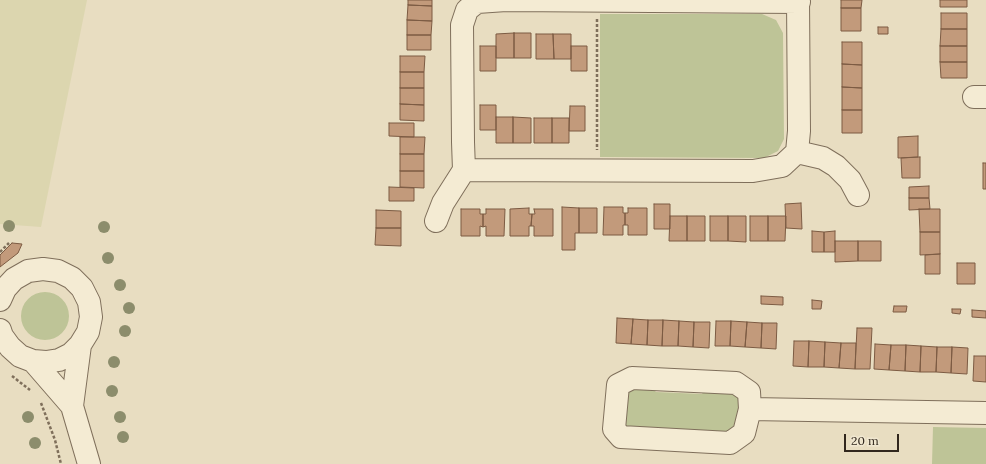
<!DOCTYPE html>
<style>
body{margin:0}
#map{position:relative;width:986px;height:464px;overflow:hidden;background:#e8ddc1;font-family:Lora,serif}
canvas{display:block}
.scale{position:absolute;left:844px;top:434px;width:55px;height:18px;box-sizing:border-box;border:2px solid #31271d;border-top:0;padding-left:5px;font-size:12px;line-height:14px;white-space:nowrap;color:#31271d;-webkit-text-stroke:3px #f0e7d0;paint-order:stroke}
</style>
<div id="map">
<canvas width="986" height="464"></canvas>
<div class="scale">20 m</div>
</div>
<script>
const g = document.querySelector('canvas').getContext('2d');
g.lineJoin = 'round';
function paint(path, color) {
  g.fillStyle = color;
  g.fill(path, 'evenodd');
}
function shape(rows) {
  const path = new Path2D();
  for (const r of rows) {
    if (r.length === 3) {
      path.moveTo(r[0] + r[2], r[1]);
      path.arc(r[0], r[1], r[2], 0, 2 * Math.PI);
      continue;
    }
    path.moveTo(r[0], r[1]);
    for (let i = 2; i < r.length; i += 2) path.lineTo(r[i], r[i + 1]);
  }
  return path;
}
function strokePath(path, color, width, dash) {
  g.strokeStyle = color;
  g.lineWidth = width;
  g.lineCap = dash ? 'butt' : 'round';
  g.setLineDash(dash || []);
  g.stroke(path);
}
const farmland = shape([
 [0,0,87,0,41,227,0,224]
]);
const green = shape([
 [600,14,762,14,776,20,783,33,784,139,778,151,764,158,600,157],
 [45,316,24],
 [632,385,650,386,656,392,702,394,706,387,725,388,738,396,739,412,734,430,723,437,628,431,620,423,621,395],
 [933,427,986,428,986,464,932,464]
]);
const building = shape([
 [408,0,432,0,432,6,408,5,408,0],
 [841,0,862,0,861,8,841,8,841,0],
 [940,0,967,0,967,7,940,7,940,0],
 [408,5,432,6,432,21,407,20,408,5],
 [841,8,861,8,861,31,841,31,841,8],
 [941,13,967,13,967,29,941,29,941,13],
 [407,20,432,21,431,35,407,35,407,20],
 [878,27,888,27,888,34,878,34,878,27],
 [941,29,967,29,967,46,940,46,941,29],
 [514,33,514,58,496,58,496,34,514,33],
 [514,33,531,33,531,58,514,58,514,33],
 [536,34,553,34,554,59,536,59,536,34],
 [553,34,571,34,571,59,554,59,553,34],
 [407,35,431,35,431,50,407,50,407,35],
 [842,42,862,42,862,65,842,64,842,42],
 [480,46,496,46,496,71,480,71,480,46],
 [571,46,587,46,587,71,571,71,571,46],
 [940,46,967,46,967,62,940,62,940,46],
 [400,56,425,56,424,72,400,72,400,56],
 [940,62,967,62,967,78,941,78,940,62],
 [842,64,862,65,862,88,842,87,842,64],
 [400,72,424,72,424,88,400,88,400,72],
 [842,87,862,88,862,110,842,110,842,87],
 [400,88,424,88,424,105,400,104,400,88],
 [400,104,424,105,424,121,400,120,400,104],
 [480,105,496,105,496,130,480,130,480,105],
 [570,106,585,106,585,131,569,131,570,106],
 [842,110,862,110,862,133,842,133,842,110],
 [496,117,513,117,513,143,496,143,496,117],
 [513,117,531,118,531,143,513,143,513,117],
 [534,118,552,118,552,143,534,143,534,118],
 [552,118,569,118,569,143,552,143,552,118],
 [389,123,414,123,414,137,389,136,389,123],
 [918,136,918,157,898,158,898,137,918,136],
 [400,137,425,137,424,154,400,154,400,137],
 [400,154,424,154,424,171,400,171,400,154],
 [920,157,920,178,902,178,901,158,920,157],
 [983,163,986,163,986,189,983,189,983,163],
 [400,171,424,171,424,188,400,187,400,171],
 [929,186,929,198,909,198,909,187,929,186],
 [389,187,414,188,414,201,389,201,389,187],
 [909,198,929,198,930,209,909,210,909,198],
 [801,203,802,229,786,228,785,204,801,203],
 [654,204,670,204,670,229,654,229,654,204],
 [562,207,579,208,579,233,575,233,575,250,562,250,562,207],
 [604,207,623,207,623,213,625,213,625,225,623,225,623,235,603,235,604,207],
 [529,208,529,214,532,214,531,226,529,226,529,236,510,236,510,209,529,208],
 [579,208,597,208,597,233,579,233,579,208],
 [628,208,647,208,647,235,628,235,628,225,625,225,625,213,628,213,628,208],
 [461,209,480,209,480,214,483,214,483,227,480,226,480,236,461,236,461,209],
 [486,209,505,209,504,236,486,236,486,226,483,227,483,214,486,214,486,209],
 [534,209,553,209,553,236,534,236,534,226,531,226,532,214,535,214,534,209],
 [919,209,940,209,940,232,920,232,919,209],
 [376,210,401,211,401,228,376,228,376,210],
 [670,216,687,216,687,241,669,241,670,216],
 [687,216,705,216,705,241,687,241,687,216],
 [710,216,728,216,728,241,710,241,710,216],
 [728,216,746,216,746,242,728,241,728,216],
 [750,216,768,216,768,241,750,241,750,216],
 [768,216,786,216,785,241,768,241,768,216],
 [376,228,401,228,401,246,375,245,376,228],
 [812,231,824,232,824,252,812,252,812,231],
 [835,231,835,252,824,252,824,232,835,231],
 [920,232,940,232,940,254,920,255,920,232],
 [835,241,858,241,858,261,835,262,835,241],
 [858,241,881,241,881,261,858,261,858,241],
 [12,243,22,244,18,253,0,267,0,255,12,243],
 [940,254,940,274,925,274,925,255,940,254],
 [957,263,975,263,975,284,957,284,957,263],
 [761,296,783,297,783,305,761,304,761,296],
 [812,300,822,301,821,309,812,309,812,300],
 [894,306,907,306,906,312,893,312,894,306],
 [952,309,961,309,960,314,952,313,952,309],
 [972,310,986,311,986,318,972,317,972,310],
 [617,318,633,319,631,344,616,343,617,318],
 [633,319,648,320,647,345,631,344,633,319],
 [648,320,663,320,662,346,647,345,648,320],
 [663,320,679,321,678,346,662,346,663,320],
 [679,321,694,322,693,347,678,346,679,321],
 [716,321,731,321,730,346,715,346,716,321],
 [731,321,747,322,745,347,730,346,731,321],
 [694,322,710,322,709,348,693,347,694,322],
 [747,322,762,323,761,348,745,347,747,322],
 [762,323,777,323,776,349,761,348,762,323],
 [857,328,872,328,870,369,855,369,857,328],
 [794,341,809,341,808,367,793,366,794,341],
 [809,341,825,342,824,367,808,367,809,341],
 [825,342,841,343,839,368,824,367,825,342],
 [841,343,856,343,855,369,839,368,841,343],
 [875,344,891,345,889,370,874,369,875,344],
 [891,345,906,345,905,371,889,370,891,345],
 [906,345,921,346,920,372,905,371,906,345],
 [921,346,937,347,936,372,920,372,921,346],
 [937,347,952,347,951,373,936,372,937,347],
 [952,347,968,348,967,374,951,373,952,347],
 [974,356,986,356,986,382,973,381,974,356]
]);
const path = shape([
 [597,19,597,150],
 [0,252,9,243],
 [12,376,30,390],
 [41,403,55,440,61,464]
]);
const minor = shape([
 [974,97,986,97],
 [797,152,823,158,836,166,850,180,858,195],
 [464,170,753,171,782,166,797,152,799,131,798,0],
 [436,221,443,203,464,170,463,142,462,25,467,10,477,2,506,0,799,2],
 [0,300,5,289,14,279,28,271,43,269,58,271,72,278,82,288,89,302,91,317,88,332,80,345,71,354,59,360,46,362,33,361,20,356,10,347,2,336,0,330],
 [33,361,72,406,80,345],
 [632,378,736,383,749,392,750,409,744,433,730,443,621,437,614,429,618,385,632,378],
 [72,406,89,464],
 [750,409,986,413]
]);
const trees = [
 [9,226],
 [104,227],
 [108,258],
 [120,285],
 [129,308],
 [125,331],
 [114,362],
 [112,391],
 [28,417],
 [120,417],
 [123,437],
 [35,443]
];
paint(farmland, '#dcd6af');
paint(green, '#bec497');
paint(building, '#c29a7b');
strokePath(building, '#7c5b43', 1);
strokePath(minor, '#7f6f5b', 24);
strokePath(path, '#7f6f5b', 2.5, [3, 2]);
strokePath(minor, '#f4ebd3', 22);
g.fillStyle = '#8c8d6c';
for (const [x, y] of trees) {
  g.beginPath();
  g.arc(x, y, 6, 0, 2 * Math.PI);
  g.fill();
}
</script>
